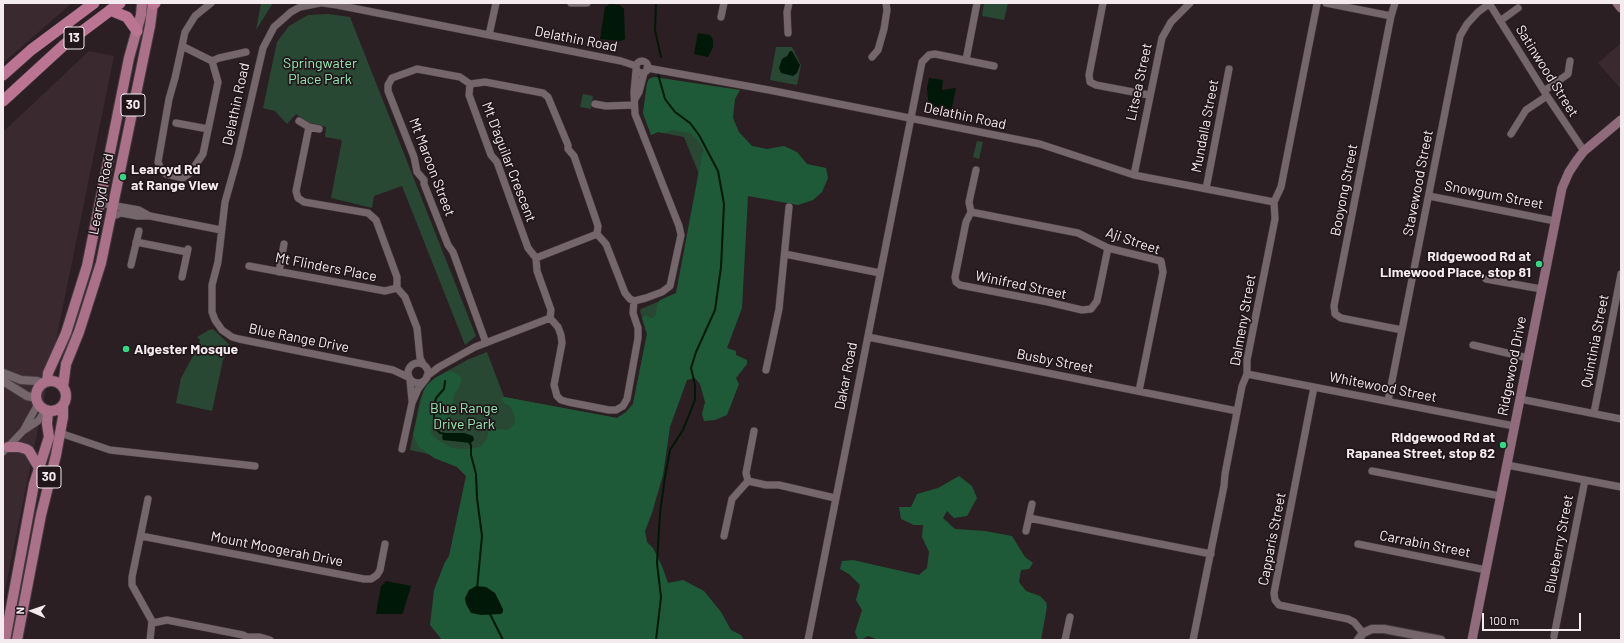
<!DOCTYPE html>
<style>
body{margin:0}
#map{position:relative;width:1624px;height:643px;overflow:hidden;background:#2b1f24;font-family:Barlow,sans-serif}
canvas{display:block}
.frame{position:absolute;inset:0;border:4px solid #f3ebee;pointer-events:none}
.north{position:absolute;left:12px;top:591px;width:40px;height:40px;-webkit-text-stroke:3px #21161a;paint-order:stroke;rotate:272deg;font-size:11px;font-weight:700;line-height:16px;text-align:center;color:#f3ebee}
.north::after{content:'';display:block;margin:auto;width:14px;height:18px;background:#f3ebee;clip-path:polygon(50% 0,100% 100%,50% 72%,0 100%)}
.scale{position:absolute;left:1482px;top:613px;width:99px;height:18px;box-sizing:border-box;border:2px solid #f3ebee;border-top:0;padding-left:5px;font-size:12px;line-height:14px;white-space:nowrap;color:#f3ebee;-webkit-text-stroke:3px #21161a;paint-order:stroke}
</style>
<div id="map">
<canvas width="1624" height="643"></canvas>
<div class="frame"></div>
<div class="north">N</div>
<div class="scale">100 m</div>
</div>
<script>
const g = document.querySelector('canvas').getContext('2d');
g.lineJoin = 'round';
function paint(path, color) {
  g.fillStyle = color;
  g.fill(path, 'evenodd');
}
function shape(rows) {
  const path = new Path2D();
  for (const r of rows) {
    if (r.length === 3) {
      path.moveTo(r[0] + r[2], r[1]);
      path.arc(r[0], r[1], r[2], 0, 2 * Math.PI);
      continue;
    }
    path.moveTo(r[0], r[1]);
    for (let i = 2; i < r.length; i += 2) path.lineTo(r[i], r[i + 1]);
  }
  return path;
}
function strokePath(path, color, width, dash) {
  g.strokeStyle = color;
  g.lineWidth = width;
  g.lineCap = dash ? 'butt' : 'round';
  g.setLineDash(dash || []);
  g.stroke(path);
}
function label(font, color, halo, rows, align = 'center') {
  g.font = font + ' Barlow,sans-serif';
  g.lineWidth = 3.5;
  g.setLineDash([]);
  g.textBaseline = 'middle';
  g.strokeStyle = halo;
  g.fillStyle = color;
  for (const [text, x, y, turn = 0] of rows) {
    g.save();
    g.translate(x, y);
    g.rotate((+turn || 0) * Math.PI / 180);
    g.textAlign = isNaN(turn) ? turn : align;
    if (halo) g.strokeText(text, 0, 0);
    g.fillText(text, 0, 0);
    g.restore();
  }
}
const built = shape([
 [3,3,72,3,3,63],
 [1621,43,1621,89,1598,63],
 [89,51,114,56,3,600,3,132]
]);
const green = shape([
 [261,3,273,3,256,30],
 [984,3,1008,3,1004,20,982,16],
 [328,14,350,17,476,336,465,345,402,186,374,196,372,208,331,198,342,140,325,137,326,127,307,122,296,114,287,124,275,111,263,108,277,42,289,26,308,15],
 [776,47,792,47,801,65,797,85,770,80],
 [654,77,660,78,706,129,699,174,684,137,658,132,651,135,643,113,647,84,649,79],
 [583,94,593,96,591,109,580,107],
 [977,141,983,142,979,159,973,157],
 [676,294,617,496,410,450,420,400,424,390,428,384,435,378,467,360,487,352,504,397,617,418,626,412,633,404,647,334,640,311,641,309],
 [213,329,233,348,225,356,223,360,212,411,176,403,181,378,198,347,200,340,197,337,209,330]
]);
const forest = shape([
 [654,77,740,90,735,99,733,118,739,132,752,146,767,149,784,146,797,152,807,164,826,168,828,178,822,192,813,200,798,205,748,196,742,308,727,348,736,351,736,355,747,360,747,364,736,378,739,384,727,415,715,420,704,421,702,414,705,402,700,384,695,378,687,380,670,427,663,475,652,513,645,531,647,542,653,548,662,566,668,583,683,580,704,591,721,612,731,630,741,635,744,640,442,640,430,625,434,590,445,562,449,556,466,476,457,467,434,458,419,447,413,435,424,390,428,384,435,378,448,371,456,373,462,379,458,389,455,392,449,423,440,425,438,422,432,422,431,434,438,440,452,448,466,449,480,447,487,439,489,431,495,429,508,430,515,423,514,415,510,406,504,403,501,398,504,397,617,418,626,412,633,404,647,334,642,318,646,316,653,318,656,315,657,305,660,300,676,293,703,149,699,142,691,133,672,130,664,133,658,132,651,135,643,113,647,84,649,79],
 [959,476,972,486,977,498,967,516,954,518,947,511,943,518,955,529,985,531,1012,536,1025,557,1033,563,1029,569,1021,570,1019,582,1026,591,1040,596,1046,602,1047,607,1041,640,876,640,876,639,868,636,861,640,858,640,855,632,862,610,856,600,860,585,849,574,840,569,842,561,853,560,919,575,927,568,929,552,922,537,923,525,914,525,901,519,899,507,911,507,917,494,938,488]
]);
const water = shape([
 [610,4,620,5,624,9,625,39,621,41,600,39,605,7],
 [698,33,710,35,713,40,713,47,708,57,694,54],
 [790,51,792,51,800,65,797,73,793,76,781,73,779,68,782,59,787,56],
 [929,78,943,80,942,90,956,88,952,107,950,111,941,108,932,110,929,109,927,88],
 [447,433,464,433,473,436,474,440,471,443,443,440,442,437,443,434],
 [386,581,411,586,403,613,401,614,376,614,381,586],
 [476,586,486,587,495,593,503,609,503,612,501,614,481,615,471,613,466,604,465,598,469,590]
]);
const stream = shape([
 [656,3,655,30,661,57],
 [445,381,444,389,436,398,434,407,434,420,435,428,440,433,446,434],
 [468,441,471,445,471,455,476,474,477,498,482,536,477,589],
 [490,614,503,640],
 [656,640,661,597,657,563,660,513,665,477,670,450,683,430,695,400,695,385,691,368,696,352,715,310,721,267,724,204,718,171,699,135,690,123,675,112,665,99,658,74]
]);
const minor = shape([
 [320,3,300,7,291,12,274,27,263,48,238,156,225,202,218,262,212,285,212,312,215,320,222,330,232,337,239,339,393,370,408,377],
 [323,3,337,5,621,61,636,66],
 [571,3,587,3],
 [1103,3,1089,75,1090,82,1096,85,1149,95],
 [1326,3,1391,16],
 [1395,3,1391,16,1334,306,1335,314,1341,318,1402,330],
 [1489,3,1547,96,1584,151],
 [721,17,724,3],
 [1500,21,1518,8],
 [788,33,787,12,789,3],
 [489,35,496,3],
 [182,46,212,61,218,82,203,154,190,173,183,178,166,174,161,169,158,162,169,99,175,78,182,46,185,32,195,16,211,3],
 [872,57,878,50,884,29,887,10,886,3],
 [966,60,977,3],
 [212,61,219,58,246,52],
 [642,67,6],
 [647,68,769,90,1040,144,1134,175,1274,202],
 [470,84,460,77,417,69,392,78,388,85,388,91,414,157,417,172,424,180,424,184,448,245,453,252,486,343],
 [1544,91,1568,74,1570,61],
 [635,99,639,92,644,73],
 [595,104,606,106,634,105],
 [299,121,309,127,319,129],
 [176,123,208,129],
 [309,127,296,191,298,198,304,202,368,213,376,220,397,277,397,288,405,297,417,328,420,358,423,364],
 [1511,134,1526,110,1547,96],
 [1134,175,1162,38,1171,22,1190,3],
 [1206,189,1229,69],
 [1429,196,1555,221],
 [100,203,139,210,148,215],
 [971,212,1078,233,1108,248,1161,261,1163,272,1139,391],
 [971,212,966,222,955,277,956,282,960,285,1048,302,1082,310,1091,309,1097,301,1108,248],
 [971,212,969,202,976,170],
 [111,217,121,213,137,216,150,216,221,230],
 [136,242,187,252],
 [785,254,880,273],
 [536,258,528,248,497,162,491,155,469,95,470,84,485,82,543,93,548,97,568,145,568,149,574,156,595,217,598,226,597,234],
 [131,265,139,231],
 [249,266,385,291,397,288],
 [279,272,284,244],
 [182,277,188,249],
 [1486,279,1541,289],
 [634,301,646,298,662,292,670,286,681,235,679,226,635,114,634,92,636,70],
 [550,318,551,310,537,271,536,258,597,234,606,244,625,293,630,299,634,301],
 [868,337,1237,411],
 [1473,345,1528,358],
 [418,373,10],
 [766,370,779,309,789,207],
 [1247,374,1514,426],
 [427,376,439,367,475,347,550,318,558,327,561,335,562,343,554,385,557,396,561,400,568,402,609,410,616,410,623,406,627,399,638,338,638,328,633,313,634,301],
 [410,380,412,401],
 [1314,387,1274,593,1275,600,1279,605,1348,619,1354,622,1363,633],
 [1520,399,1621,419],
 [1388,401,1460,36,1467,24,1478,12,1489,4],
 [1594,413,1621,274],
 [23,431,38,404],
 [754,431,746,473,748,481,766,485,779,485,835,498],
 [60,433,110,450,255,466],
 [402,449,412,403,418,389,425,380],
 [3,452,23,431,38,421,45,411],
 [1507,465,1621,487],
 [1372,471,1500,496],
 [148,499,132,577,132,585,152,621,150,640],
 [1029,518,1211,554],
 [1026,531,1032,504],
 [141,536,364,579,371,579,377,575,380,570,385,544],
 [724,536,732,499,748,481],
 [1358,544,1486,570],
 [153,623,167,620,243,635,247,637,260,637,270,640],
 [1554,636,1585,480],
 [808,640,922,62,929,55,935,54,994,66],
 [1065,640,1070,617],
 [1193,640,1224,486,1225,474,1242,386,1247,374,1247,360,1275,219,1274,202,1281,187,1317,4]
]);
const tertiary = shape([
 [3,373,21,380,37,381,42,383],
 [3,381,27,396,36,398],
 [1358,640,1363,633,1372,629,1384,629,1441,640]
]);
const secondary = shape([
 [1617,3,1621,8],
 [1472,640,1562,188,1569,172,1577,160,1584,151,1621,120]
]);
const primary = shape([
 [51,396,15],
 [47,381,48,373,66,333,87,266,129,58,141,15,142,3],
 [63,387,66,364,79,332,101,263,150,26,153,3],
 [8,447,19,447,26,449,29,451,39,468],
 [5,640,34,484,49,437,47,424,48,411],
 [17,640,41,515,56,455,63,417,63,405]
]);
const trunk = shape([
 [153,4,155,3],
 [110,10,127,17,137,31],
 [3,75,31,50,94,3],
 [3,101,64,45,120,3]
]);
const markers = [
 [123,177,4,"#32d882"],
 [1539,264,4,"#32d882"],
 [126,349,4,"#32d882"],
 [1503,445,4,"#32d882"]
];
const shields = [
 [74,38,20],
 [133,105,24],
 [49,477,24]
];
const shieldNames = [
 ["13",74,38],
 ["30",133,105],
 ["30",49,477]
];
const streetNames = [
 ["Delathin Road",576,39,11],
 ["Satinwood Street",1547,71,58],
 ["Litsea Street",1139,82,-78],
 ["Delathin Road",236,104,-78],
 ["Delathin Road",965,116,12],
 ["Mundalla Street",1205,126,-79],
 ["Mt D'aguilar Crescent",509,162,69],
 ["Mt Maroon Street",432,167,69],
 ["Stavewood Street",1418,183,-79],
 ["Booyong Street",1344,190,-79],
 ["Learoyd Road",101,194,-79],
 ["Snowgum Street",1494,195,11],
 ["Aji Street",1133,241,19],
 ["Mt Flinders Place",326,267,11],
 ["Winifred Street",1021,285,12],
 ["Dalmeny Street",1243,320,-80],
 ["Blue Range Drive",299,338,11],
 ["Quintinia Street",1595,341,-79],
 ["Busby Street",1055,361,11],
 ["Ridgewood Drive",1512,366,-79],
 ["Dakar Road",846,376,-79],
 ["Whitewood Street",1383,387,11],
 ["Capparis Street",1272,539,-79],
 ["Carrabin Street",1425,544,11],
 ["Blueberry Street",1559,544,-79],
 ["Mount Moogerah Drive",277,549,11]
];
const parkNames = [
 ["Springwater",320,63],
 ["Place Park",320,79],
 ["Blue Range",464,408],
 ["Drive Park",464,424]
];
const poiNames = [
 ["Learoyd Rd",131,169],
 ["at Range View",131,185],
 ["Ridgewood Rd at",1531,256,"right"],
 ["Limewood Place, stop 81",1531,272,"right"],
 ["Algester Mosque",134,349],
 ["Ridgewood Rd at",1495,437,"right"],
 ["Rapanea Street, stop 82",1495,453,"right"]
];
paint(built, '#3b2930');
paint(green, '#284833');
paint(forest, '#1e5a37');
paint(water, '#001807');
strokePath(stream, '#001807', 2);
strokePath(minor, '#443b3e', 8);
strokePath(tertiary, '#443b3e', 10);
strokePath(secondary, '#443b3e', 10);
strokePath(primary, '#443b3e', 12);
strokePath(trunk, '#443b3e', 12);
strokePath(minor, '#75666c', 7);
strokePath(tertiary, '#75666c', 8);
strokePath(secondary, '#906b7b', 9);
strokePath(primary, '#aa7189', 10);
strokePath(trunk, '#bc7493', 11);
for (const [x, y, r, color] of markers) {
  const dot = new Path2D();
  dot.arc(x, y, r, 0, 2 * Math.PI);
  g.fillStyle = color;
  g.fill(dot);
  strokePath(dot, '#21161a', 1.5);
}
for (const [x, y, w] of shields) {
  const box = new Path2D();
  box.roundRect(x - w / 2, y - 11, w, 22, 3);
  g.fillStyle = '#21161a';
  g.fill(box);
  strokePath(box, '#f3ebee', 1);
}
label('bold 13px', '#f3ebee', null, shieldNames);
label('14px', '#f3ebee', '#21161a', streetNames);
label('14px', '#93e9b1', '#21161a', parkNames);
label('bold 14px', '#f3ebee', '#21161a', poiNames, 'left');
</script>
